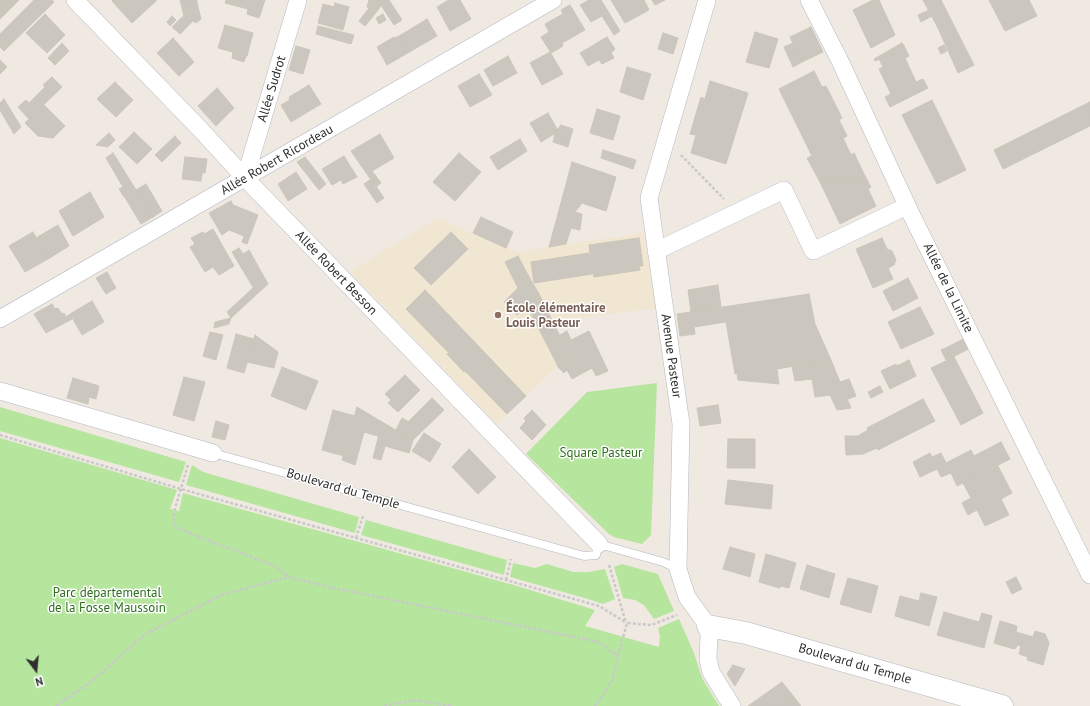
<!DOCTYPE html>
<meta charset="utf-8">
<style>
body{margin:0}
#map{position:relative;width:1090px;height:706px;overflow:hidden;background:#efe9e1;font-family:"PT Sans",sans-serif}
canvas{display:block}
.north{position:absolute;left:16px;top:650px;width:40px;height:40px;-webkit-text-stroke:3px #fff;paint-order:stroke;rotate:164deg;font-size:11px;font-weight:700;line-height:16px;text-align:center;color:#2e2e2e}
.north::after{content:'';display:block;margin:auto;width:14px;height:18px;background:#2e2e2e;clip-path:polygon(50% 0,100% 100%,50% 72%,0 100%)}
</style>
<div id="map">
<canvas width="1090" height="706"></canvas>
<div class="north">N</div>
</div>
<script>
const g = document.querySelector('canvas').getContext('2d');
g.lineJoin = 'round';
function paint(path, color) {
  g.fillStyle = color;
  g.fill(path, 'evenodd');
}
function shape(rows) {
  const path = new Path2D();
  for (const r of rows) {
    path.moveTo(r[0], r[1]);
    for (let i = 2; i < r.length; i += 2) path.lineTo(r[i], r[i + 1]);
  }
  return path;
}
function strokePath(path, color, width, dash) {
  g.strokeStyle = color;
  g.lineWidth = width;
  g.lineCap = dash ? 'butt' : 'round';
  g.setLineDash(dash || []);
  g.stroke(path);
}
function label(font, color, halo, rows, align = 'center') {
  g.font = font + ' "PT Sans",sans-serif';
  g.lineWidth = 3;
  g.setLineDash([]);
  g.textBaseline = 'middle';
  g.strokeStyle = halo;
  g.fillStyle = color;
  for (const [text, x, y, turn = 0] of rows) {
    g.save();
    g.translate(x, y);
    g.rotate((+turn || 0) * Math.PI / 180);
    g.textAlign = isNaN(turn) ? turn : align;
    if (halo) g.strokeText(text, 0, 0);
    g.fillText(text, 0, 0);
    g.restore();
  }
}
const education = shape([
 [438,218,515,252,644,233,656,308,553,322,569,355,497,424,350,272]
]);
const green = shape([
 [657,383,651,535,642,544,614,537,609,534,526,454,587,392],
 [0,407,186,462,179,482,0,431],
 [0,438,177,490,170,509,179,511,183,493,517,586,595,610,585,626,659,647,660,636,658,628,679,619,694,653,702,678,719,706,0,706],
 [192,465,203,472,359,517,355,533,186,485],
 [366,520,507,560,504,575,361,535],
 [513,563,535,568,547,564,573,572,589,572,605,569,615,599,603,604,588,599,510,577],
 [622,564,658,574,674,611,654,619,644,605,635,600,623,598,614,567]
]);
const building = shape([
 [0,0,12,0,0,11,0,0],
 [12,0,19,0,0,19,0,11,12,0],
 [34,0,52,0,54,2,4,51,0,47,0,34,34,0],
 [113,0,156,0,156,1,132,23,112,1,113,0],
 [180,0,197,0,197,3,184,16,180,0],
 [226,0,265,0,259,18,247,14,248,9,225,3,226,0],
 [369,0,385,0,378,10,367,7,369,0],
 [385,0,389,0,402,20,394,25,381,5,385,0],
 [449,0,460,0,471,19,450,31,437,7,449,0],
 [589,0,601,0,620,31,614,35,602,16,591,22,580,5,589,0],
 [611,0,644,0,649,10,625,23,611,0],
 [652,0,665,0,655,5,652,0],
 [873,0,879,0,895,35,871,48,853,10,873,0],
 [923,0,941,0,974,65,958,73,938,28,923,0],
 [989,0,1029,0,1037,16,1005,31,989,0],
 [197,3,201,19,196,23,193,21,180,34,172,27,197,3],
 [335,3,349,7,343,30,318,23,323,4,334,7,335,3],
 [570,5,585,30,562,43,563,46,551,53,541,37,549,32,545,24,563,14,561,10,570,5],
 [369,8,378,10,365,26,359,21,369,8],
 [929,10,932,16,921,22,918,15,929,10],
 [45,14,65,35,47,53,26,33,45,14],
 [383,14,386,20,379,24,376,18,383,14],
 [172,16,176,20,170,26,167,22,172,16],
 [427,19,437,36,411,51,401,35,427,19],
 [225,25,253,33,247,56,218,48,225,25],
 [318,26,354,35,351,44,316,34,318,26],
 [811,27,823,52,802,62,790,37,811,27],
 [755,32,778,39,769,68,746,62,755,32],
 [663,33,678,38,673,54,658,49,663,33],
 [401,35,411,51,387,65,377,47,394,37,395,38,401,35],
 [607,37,615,49,611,53,614,58,602,64,599,60,588,66,580,53,607,37],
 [173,38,194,62,179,76,157,53,173,38],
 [62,43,69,51,55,65,48,58,62,43],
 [793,43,802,62,793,67,784,47,793,43],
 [902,43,904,46,875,61,874,59,902,43],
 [944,45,947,51,941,54,938,48,944,45],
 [296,46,310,50,303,74,289,70,296,46],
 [904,46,909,56,905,58,916,82,923,79,928,88,890,107,885,97,891,94,879,69,883,67,879,59,904,46],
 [233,52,246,56,244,62,232,58,233,52],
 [550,52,563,74,542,85,530,63,550,52],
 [508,56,517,73,493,86,484,70,508,56],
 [0,60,7,67,0,74,0,60],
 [627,67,651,74,643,100,620,92,627,67],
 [814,71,822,87,826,86,842,118,839,120,847,136,843,138,851,155,854,153,865,176,821,184,807,158,812,156,779,89,814,71],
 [479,74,492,95,470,107,458,86,479,74],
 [52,77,62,87,29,119,18,107,26,100,29,103,45,87,43,85,52,77],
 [710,81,748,93,726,164,691,153,696,135,690,134,701,97,705,99,710,81],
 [115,82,133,100,116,117,97,99,115,82],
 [309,85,321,104,291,122,281,105,290,100,289,97,309,85],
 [217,88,234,108,216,126,198,106,217,88],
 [4,99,21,127,14,134,0,110,0,103,4,99],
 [932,100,966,170,937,184,902,115,932,100],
 [1090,102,1090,126,1003,169,994,150,1090,102],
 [44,105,65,126,53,138,38,136,25,123,44,105],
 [597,109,620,116,613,140,590,133,597,109],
 [548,113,557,129,554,134,541,142,530,123,548,113],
 [561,125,573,129,570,139,554,134,561,125],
 [134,132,152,149,137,164,119,147,134,132],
 [109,133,115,140,108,147,96,145,109,133],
 [380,134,394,158,372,171,381,183,376,187,351,151,380,134],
 [555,134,570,139,568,147,553,142,555,134],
 [175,136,181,143,162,162,155,155,175,136],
 [520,139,527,151,498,170,490,157,520,139],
 [603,150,636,160,633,169,601,158,603,150],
 [113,153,153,217,141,224,124,196,124,197,119,189,123,187,106,158,113,153],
 [459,153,481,172,455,201,433,182,459,153],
 [344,156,357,177,343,184,341,180,332,185,322,169,344,156],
 [185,157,207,159,205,173,202,173,201,181,182,179,185,157],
 [305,157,326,184,319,190,297,162,305,157],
 [572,162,616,177,606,211,582,203,575,212,582,214,580,230,571,228,566,244,549,247,572,162],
 [296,172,307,189,288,201,278,184,296,172],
 [865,176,871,187,868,189,876,206,840,224,821,184,865,176],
 [371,179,384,198,377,203,364,184,371,179],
 [146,184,162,211,153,217,136,190,146,184],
 [90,192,104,217,73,236,59,211,90,192],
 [231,201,233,205,258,215,247,244,242,242,244,236,229,230,222,235,209,213,231,201],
 [481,217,513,232,506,248,473,233,481,217],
 [58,225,69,246,48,259,36,238,58,225],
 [213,229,234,266,219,275,213,267,205,272,190,247,195,244,191,238,203,232,204,234,213,229],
 [33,232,48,259,25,272,9,246,33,232],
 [451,232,468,249,431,285,414,268,451,232],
 [639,238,643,266,639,266,640,270,594,277,593,272,592,274,534,283,531,262,589,253,590,261,591,260,589,245,639,238],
 [882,238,887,249,892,251,896,260,894,265,888,268,893,279,873,288,856,249,882,238],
 [239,248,243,254,249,250,268,284,257,294,232,252,239,248],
 [518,256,529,277,518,288,505,262,518,256],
 [107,272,116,288,106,294,96,278,107,272],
 [529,277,539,294,517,315,504,302,529,277],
 [908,278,918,298,893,311,883,291,908,278],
 [718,285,721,307,691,312,688,290,718,285],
 [253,288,257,294,231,318,227,312,253,288],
 [425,290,526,396,507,414,465,371,464,372,447,354,449,353,406,309,425,290],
 [539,294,555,326,541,333,527,306,539,294],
 [809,294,815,324,831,360,777,369,779,384,738,380,737,373,735,374,726,322,694,327,695,334,680,336,677,314,809,294],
 [92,301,104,322,82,335,70,314,92,301],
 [52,304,55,309,58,308,62,314,64,313,66,317,70,314,72,319,46,333,34,314,52,304],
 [920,307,934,334,901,349,888,322,920,307],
 [231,318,229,324,214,328,215,322,231,318],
 [555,326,569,355,558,366,541,333,555,326],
 [567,331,571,340,589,331,608,371,596,376,592,368,579,375,560,335,567,331],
 [210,332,223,335,216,360,203,356,210,332],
 [236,334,254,339,244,373,227,368,236,334],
 [255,335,278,352,274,368,247,362,255,335],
 [965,338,970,348,953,357,948,347,965,338],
 [948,347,953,357,946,360,941,350,948,347],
 [569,355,579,375,572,379,567,370,564,373,557,366,569,355],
 [954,357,983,413,961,425,931,368,954,357],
 [831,360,840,382,851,408,837,410,830,395,815,397,812,379,795,381,792,366,831,360],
 [909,360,916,376,890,389,881,371,896,364,897,366,909,360],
 [282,367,318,381,306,410,271,396,282,367],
 [405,375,420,390,398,412,388,403,391,400,385,394,405,375],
 [184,377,205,382,194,421,173,415,184,377],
 [73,378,99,386,96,399,89,397,88,404,67,398,73,378],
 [849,379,856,396,848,399,840,382,849,379],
 [880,386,883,392,871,398,868,392,880,386],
 [432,398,435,401,412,424,408,422,432,398],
 [923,399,935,421,878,450,877,448,863,454,846,455,845,436,858,436,868,430,867,428,923,399],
 [435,401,444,410,413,440,396,430,402,418,412,424,435,401],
 [718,405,721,423,700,426,697,408,718,405],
 [357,407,382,422,378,436,364,432,355,465,342,460,357,407],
 [333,410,355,416,344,456,322,450,333,410],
 [532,410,546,425,532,440,520,428,526,421,524,418,532,410],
 [216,421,229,425,225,440,212,437,216,421],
 [382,422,413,440,409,453,385,446,381,460,373,458,382,422],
 [424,433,441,444,430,462,412,451,424,433],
 [728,439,755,439,755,468,727,468,728,439],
 [1001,442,1010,459,957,486,951,473,941,477,937,469,920,477,913,462,930,453,932,457,941,453,946,463,971,450,974,456,1001,442],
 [469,449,496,477,478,494,452,467,469,449],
 [998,466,1012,493,1001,499,1009,515,985,526,977,510,968,515,962,503,971,498,963,483,998,466],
 [728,480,773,485,771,509,725,504,728,480],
 [730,547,755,554,750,577,723,569,730,547],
 [766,554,796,563,789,588,780,586,780,588,759,582,766,554],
 [807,565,835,574,829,598,800,589,807,565],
 [1016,577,1022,589,1012,594,1006,582,1016,577],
 [848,578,878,586,871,613,840,604,848,578],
 [921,593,937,597,929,626,895,616,900,596,919,601,921,593],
 [944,612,979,622,982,613,992,616,984,648,937,635,944,612],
 [1000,621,1017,626,1016,632,1033,637,1035,631,1045,634,1049,643,1043,665,1027,660,1028,657,1019,654,1021,646,1017,645,1016,648,1014,649,994,643,1000,621],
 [733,665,745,669,735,686,727,674,733,665],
 [782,682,794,697,781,706,748,706,782,682],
 [794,697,801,706,781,706,794,697]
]);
const path = shape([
 [681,155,724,199],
 [0,435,181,489,599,606,627,623],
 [188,465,174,512,174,527,275,566,288,576],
 [356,538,363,516],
 [609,565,626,623],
 [506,580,511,559],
 [618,656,627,623,651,625,677,615],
 [56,706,91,682,144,635,221,595,289,577,334,588,599,642,618,656,612,681,595,706],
 [384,706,415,700,451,706]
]);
const lane = shape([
 [213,453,584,556,596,555,599,544,663,562,678,569]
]);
const street = shape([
 [75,0,200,129,245,178,599,544],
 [707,0,649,198,681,424,678,569,687,597,708,626,709,636,708,659,711,672,732,706],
 [809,0,840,61,912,216,1090,575],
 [245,178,298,0],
 [656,251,784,190,813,251,907,206],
 [0,319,553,0],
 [0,391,213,453]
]);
const secondary = shape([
 [708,626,746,633,1002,706]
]);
const markers = [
 [498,315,4,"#8d6e63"]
];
const streetNames = [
 ["Allée Sudrot",272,89,-73],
 ["Allée Robert Ricordeau",277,160,-30],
 ["Allée Robert Besson",336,273,46],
 ["Allée de la Limite",948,288,64],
 ["Avenue Pasteur",671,356,82],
 ["Boulevard du Temple",343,489,16],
 ["Boulevard du Temple",855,664,16]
];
const educationNames = [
 ["École élémentaire",506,308],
 ["Louis Pasteur",506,323]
];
const parkNames = [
 ["Square Pasteur",601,453],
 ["Parc départemental",107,593],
 ["de la Fosse Maussoin",107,608]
];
paint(education, '#f0e6d1');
paint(green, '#b6e59e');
paint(building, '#cbc7bf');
strokePath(building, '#cbc5ba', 1);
strokePath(lane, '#b4b7c1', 9);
strokePath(street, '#b4b7c1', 18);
strokePath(secondary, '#b4b7c1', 23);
strokePath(path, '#c9c9c9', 2.5, [3, 2]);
strokePath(lane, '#fff', 8);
strokePath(street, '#fff', 17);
strokePath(secondary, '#fff', 22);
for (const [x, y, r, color] of markers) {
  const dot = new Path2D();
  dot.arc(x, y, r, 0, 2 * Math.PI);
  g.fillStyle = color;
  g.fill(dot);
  strokePath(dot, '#fff', 1.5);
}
label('13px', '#2e2e2e', '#fff', streetNames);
label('bold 13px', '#785e54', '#fff', educationNames, 'left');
label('13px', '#2c6e1b', '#fff', parkNames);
</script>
